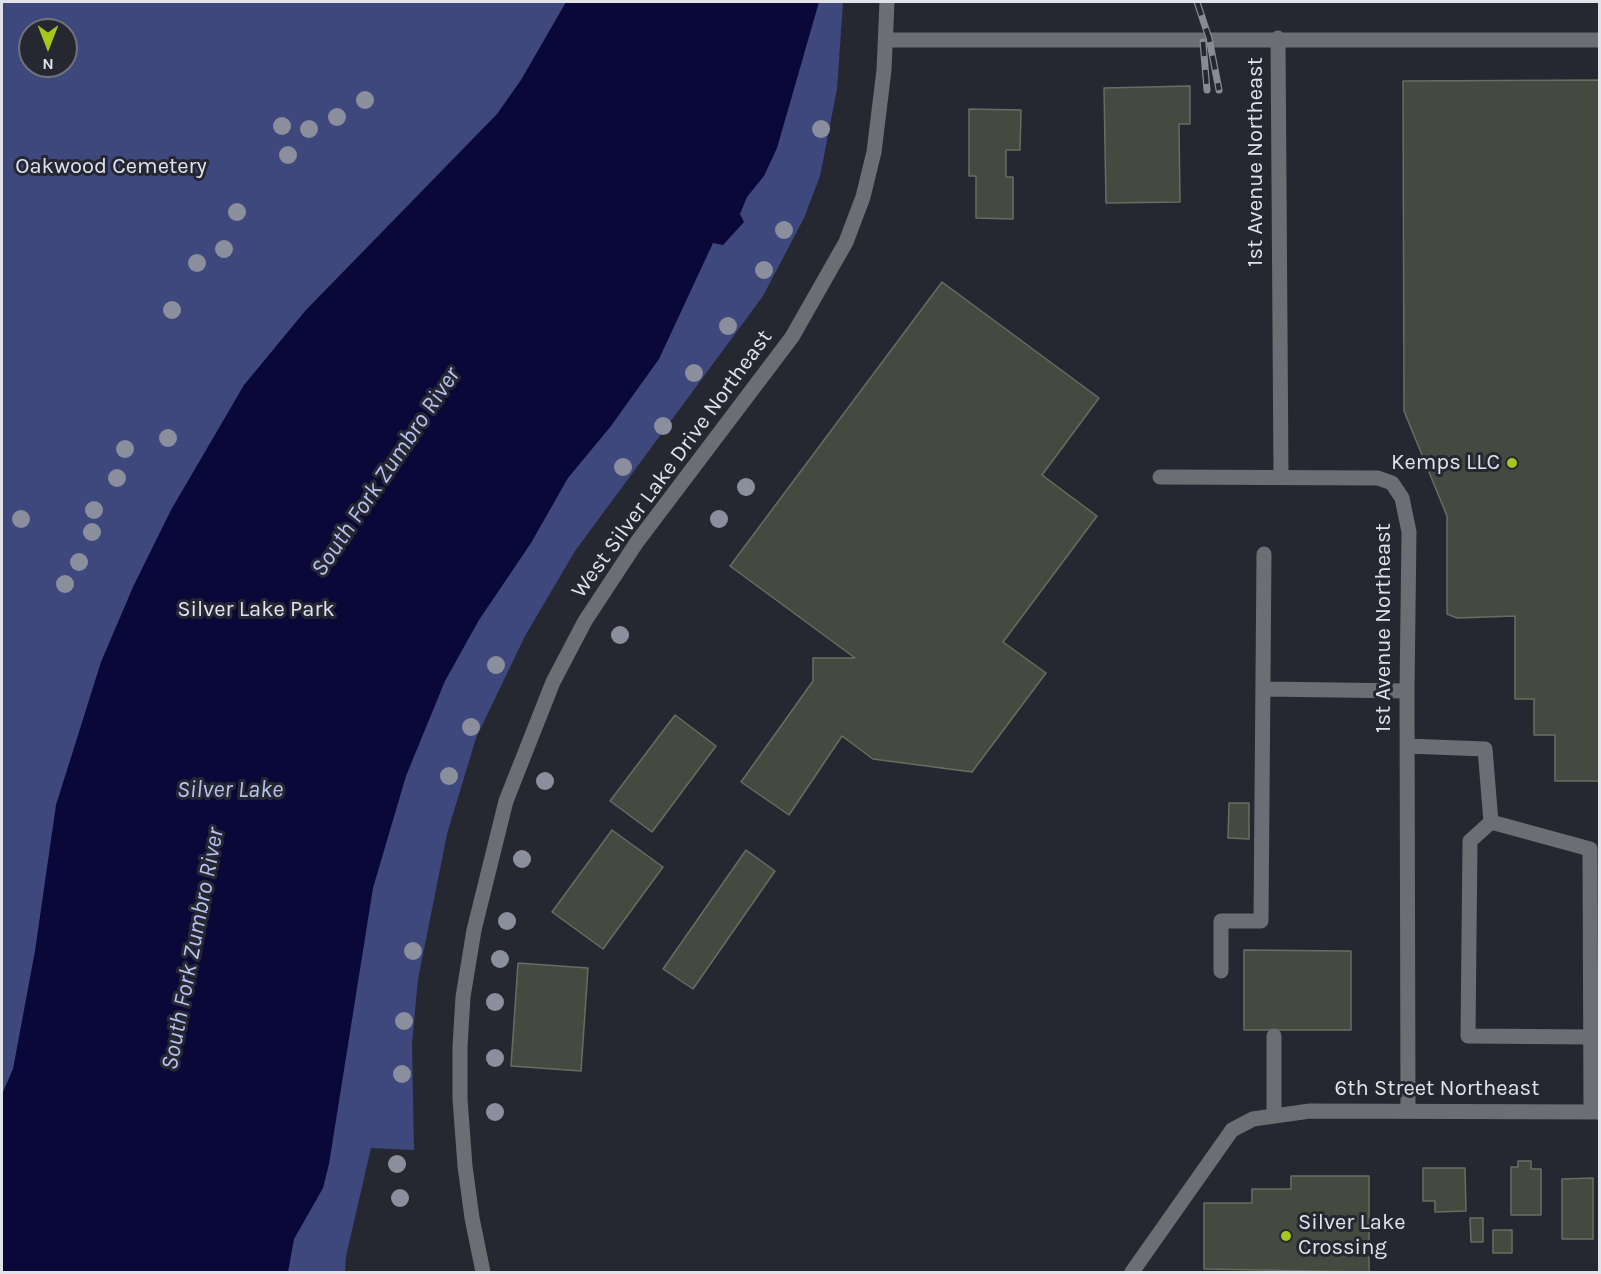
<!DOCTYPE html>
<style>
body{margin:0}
#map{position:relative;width:1601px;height:1274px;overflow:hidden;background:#252831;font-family:Karla,sans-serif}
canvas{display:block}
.frame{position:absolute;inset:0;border:3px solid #e1e3e9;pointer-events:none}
.north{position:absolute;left:18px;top:18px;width:60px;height:60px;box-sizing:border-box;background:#252831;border:2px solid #70737b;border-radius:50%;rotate:180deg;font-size:16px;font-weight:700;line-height:24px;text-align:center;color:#e1e3e9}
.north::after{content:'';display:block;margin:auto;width:21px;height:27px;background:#a7c71e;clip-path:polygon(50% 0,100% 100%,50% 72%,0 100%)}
</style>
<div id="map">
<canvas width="1601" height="1274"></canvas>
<div class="frame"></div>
<div class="north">N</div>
</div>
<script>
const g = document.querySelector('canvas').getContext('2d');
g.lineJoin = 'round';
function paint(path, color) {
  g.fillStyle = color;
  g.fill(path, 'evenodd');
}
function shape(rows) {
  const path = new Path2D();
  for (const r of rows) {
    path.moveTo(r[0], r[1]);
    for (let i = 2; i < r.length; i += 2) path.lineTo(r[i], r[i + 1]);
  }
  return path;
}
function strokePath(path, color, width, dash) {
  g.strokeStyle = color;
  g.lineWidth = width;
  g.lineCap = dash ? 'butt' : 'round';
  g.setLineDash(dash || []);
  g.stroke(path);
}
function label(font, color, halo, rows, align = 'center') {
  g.font = font + ' Karla,sans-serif';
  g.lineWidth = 6;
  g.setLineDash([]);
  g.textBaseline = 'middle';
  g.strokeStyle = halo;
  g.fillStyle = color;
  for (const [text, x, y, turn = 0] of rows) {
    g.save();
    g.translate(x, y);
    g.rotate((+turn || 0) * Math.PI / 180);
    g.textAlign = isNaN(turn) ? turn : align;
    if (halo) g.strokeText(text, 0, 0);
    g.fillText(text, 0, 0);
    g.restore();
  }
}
const green = shape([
 [2,2,843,2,837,89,820,176,804,218,763,296,575,551,525,636,476,738,447,834,418,979,412,1044,414,1150,371,1148,346,1256,345,1272,2,1272],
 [30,30,66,30,66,66,30,66]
]);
const water = shape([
 [566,2,819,2,777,148,764,176,747,197,740,214,744,222,723,245,713,243,659,359,611,426,568,478,531,543,479,620,445,681,406,776,373,888,329,1164,323,1188,294,1239,288,1272,2,1272,2,1094,13,1069,35,951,56,805,101,662,133,587,171,510,244,385,306,310,497,114,521,80]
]);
const building = shape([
 [1600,80,1600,781,1555,781,1555,735,1534,735,1534,699,1515,699,1515,616,1457,618,1447,614,1447,516,1404,411,1403,81,1600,80],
 [1190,86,1190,124,1179,124,1180,202,1106,203,1104,88,1190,86],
 [969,109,1021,110,1020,150,1006,150,1006,177,1013,177,1013,219,976,218,976,176,969,176,969,109],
 [942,282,1099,398,1042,475,1097,516,1003,642,1046,673,972,772,873,759,842,736,789,815,741,782,813,681,813,658,855,658,730,566,942,282],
 [675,715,716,746,652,832,610,801,675,715],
 [1229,803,1249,803,1249,839,1228,838,1229,803],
 [612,830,663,867,603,949,552,912,612,830],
 [746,850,775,871,693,989,663,969,746,850],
 [1244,950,1351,951,1351,1030,1244,1030,1244,950],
 [518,963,588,968,581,1071,511,1066,518,963],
 [1518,1161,1531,1161,1531,1169,1541,1169,1541,1215,1511,1215,1511,1167,1518,1167,1518,1161],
 [1423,1168,1465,1168,1466,1211,1435,1212,1435,1201,1423,1201,1423,1168],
 [1291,1176,1369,1176,1369,1272,1204,1269,1204,1203,1252,1203,1252,1189,1291,1189,1291,1176],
 [1593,1178,1593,1239,1562,1239,1562,1179,1593,1178],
 [1470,1218,1483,1218,1483,1242,1471,1242,1470,1218],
 [1493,1230,1512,1230,1512,1253,1493,1253,1493,1230]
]);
const minor = shape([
 [1278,38,1281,476],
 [887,40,1600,40],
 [1160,477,1378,478,1392,483,1402,498,1409,532,1407,691,1408,1111],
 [1264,689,1407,691],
 [1407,746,1485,749,1491,822,1590,849,1591,1111],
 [1491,822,1470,841,1468,1036,1590,1037],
 [1221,971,1221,921,1261,921,1264,554],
 [1274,1036,1274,1115],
 [483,1272,472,1218,465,1166,460,1099,460,1047,463,997,474,930,506,801,553,682,585,621,637,542,792,337,846,242,863,197,874,152,884,70,887,2],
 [1132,1272,1232,1130,1253,1119,1310,1111,1600,1112]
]);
const rail = shape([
 [1197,2,1209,38,1219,90],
 [1203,42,1207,90]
]);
const trees = [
 [365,100],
 [337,117],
 [282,126],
 [309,129],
 [821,129],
 [288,155],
 [237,212],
 [784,230],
 [224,249],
 [197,263],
 [764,270],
 [172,310],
 [728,326],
 [694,373],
 [663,426],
 [168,438],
 [125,449],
 [623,467],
 [117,478],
 [746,487],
 [94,510],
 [21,519],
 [719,519],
 [92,532],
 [79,562],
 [65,584],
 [620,635],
 [496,665],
 [471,727],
 [449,776],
 [545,781],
 [522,859],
 [507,921],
 [413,951],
 [500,959],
 [495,1002],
 [404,1021],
 [495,1058],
 [402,1074],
 [495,1112],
 [397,1164],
 [400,1198]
];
const markers = [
 [1512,463,6,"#a7c71e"],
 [1286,1236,6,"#a7c71e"]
];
const streetNames = [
 ["1st Avenue Northeast",1256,162,-90],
 ["West Silver Lake Drive Northeast",672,464,-54],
 ["1st Avenue Northeast",1384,628,-90],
 ["6th Street Northeast",1437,1089]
];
const parkNames = [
 ["Oakwood Cemetery",111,167],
 ["Silver Lake Park",256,610]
];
const poiNames = [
 ["Kemps LLC",1500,463],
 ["Silver Lake",1298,1223,"left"],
 ["Crossing",1298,1248,"left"]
];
const waterNames = [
 ["South Fork Zumbro River",386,472,-56],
 ["Silver Lake",230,790],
 ["South Fork Zumbro River",193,949,-79]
];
paint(green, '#3f487d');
paint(water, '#0a0739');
paint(building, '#46493f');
strokePath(building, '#696d61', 1.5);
strokePath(minor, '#6c6e73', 15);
strokePath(rail, '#898b92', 7);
strokePath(rail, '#252831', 4.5, [14]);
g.fillStyle = '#8b8f9d';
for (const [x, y] of trees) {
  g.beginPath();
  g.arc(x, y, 9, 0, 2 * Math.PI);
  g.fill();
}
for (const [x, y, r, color] of markers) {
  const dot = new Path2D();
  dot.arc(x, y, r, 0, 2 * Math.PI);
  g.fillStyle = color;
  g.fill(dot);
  strokePath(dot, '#252831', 2);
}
label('22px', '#e1e3e9', '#252831', streetNames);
label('22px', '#dfe3f5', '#252831', parkNames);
label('22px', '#e1e3e9', '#252831', poiNames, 'right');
label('italic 24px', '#b5c1f3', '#252831', waterNames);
</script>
